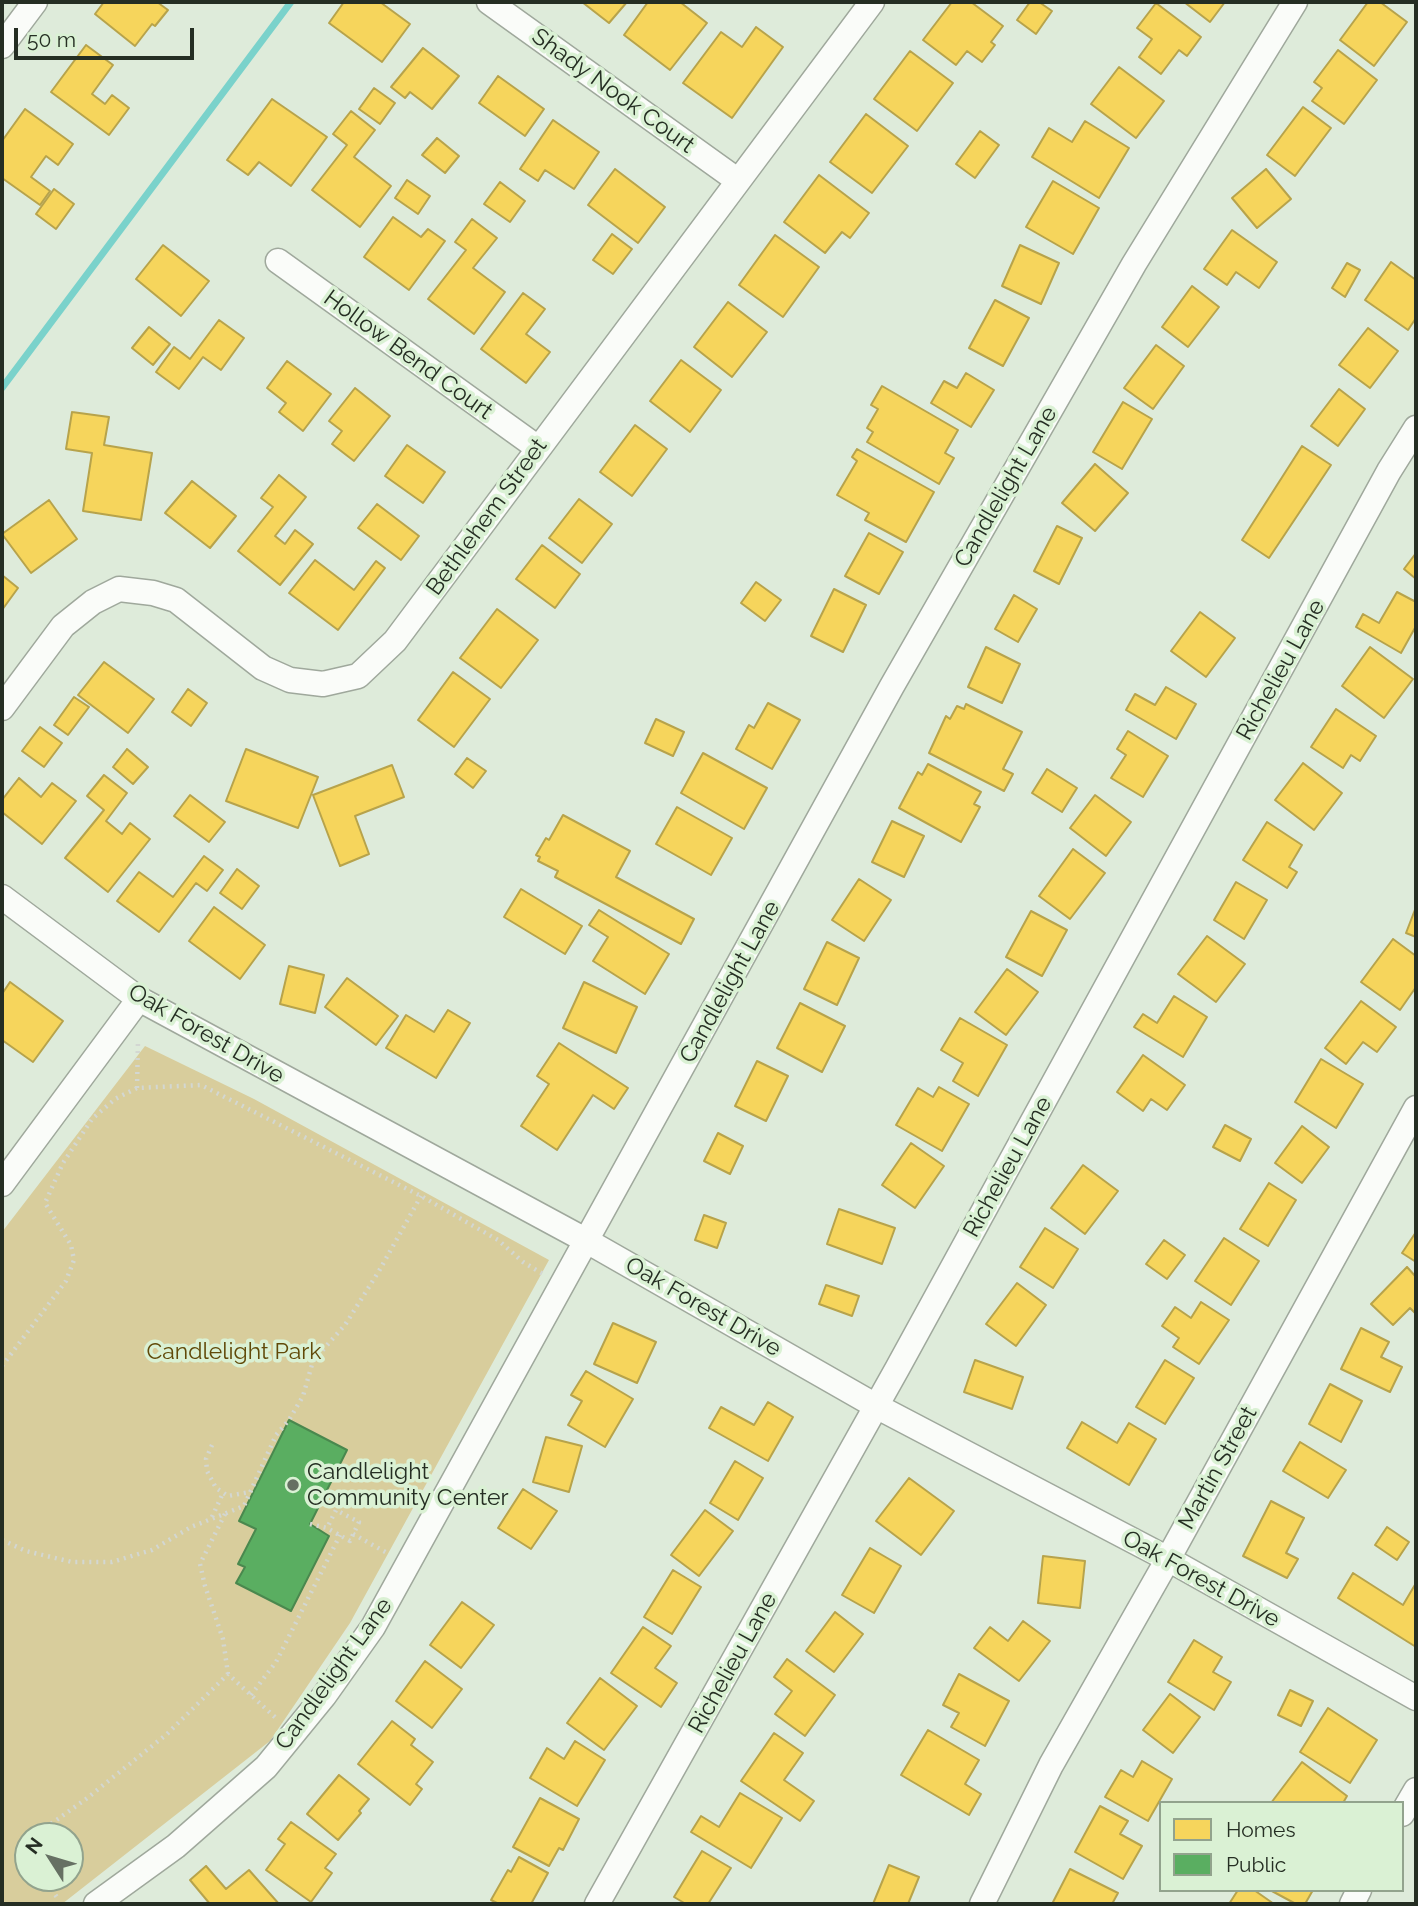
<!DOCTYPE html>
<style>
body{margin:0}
#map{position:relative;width:1418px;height:1906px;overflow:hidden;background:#deebda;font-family:Raleway,sans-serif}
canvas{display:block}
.frame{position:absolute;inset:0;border:4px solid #252e23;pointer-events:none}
.legend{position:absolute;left:1159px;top:1801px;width:245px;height:91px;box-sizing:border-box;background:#daf1d4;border:2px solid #92a38d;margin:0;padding:9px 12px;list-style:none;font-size:21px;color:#252e23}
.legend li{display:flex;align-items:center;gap:14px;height:35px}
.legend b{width:35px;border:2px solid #92a38d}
.north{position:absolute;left:14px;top:1822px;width:70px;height:70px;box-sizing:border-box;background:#daf1d4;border:2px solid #92a38d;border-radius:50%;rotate:307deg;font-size:19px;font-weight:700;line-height:28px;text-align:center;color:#252e23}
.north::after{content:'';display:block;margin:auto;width:24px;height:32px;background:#667063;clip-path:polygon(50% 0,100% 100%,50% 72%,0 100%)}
.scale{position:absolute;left:14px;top:28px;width:180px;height:32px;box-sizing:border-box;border:4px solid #252e23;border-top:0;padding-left:9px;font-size:21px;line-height:24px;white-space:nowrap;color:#252e23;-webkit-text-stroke:5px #daf1d4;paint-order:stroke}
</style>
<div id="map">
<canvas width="1418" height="1906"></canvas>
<div class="frame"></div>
<ul class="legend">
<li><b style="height:19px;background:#f6d55c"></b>Homes</li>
<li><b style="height:19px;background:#5aae61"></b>Public</li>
</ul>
<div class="north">N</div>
<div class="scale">50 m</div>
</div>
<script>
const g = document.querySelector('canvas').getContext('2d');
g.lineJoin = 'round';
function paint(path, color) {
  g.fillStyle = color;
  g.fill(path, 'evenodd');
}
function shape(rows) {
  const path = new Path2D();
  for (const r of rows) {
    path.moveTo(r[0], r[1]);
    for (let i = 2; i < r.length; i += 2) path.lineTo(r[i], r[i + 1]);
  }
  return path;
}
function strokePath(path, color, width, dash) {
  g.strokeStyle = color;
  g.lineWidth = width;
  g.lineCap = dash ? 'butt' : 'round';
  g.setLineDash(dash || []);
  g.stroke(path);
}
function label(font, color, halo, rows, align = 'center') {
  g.font = font + ' Raleway,sans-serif';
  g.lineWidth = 7;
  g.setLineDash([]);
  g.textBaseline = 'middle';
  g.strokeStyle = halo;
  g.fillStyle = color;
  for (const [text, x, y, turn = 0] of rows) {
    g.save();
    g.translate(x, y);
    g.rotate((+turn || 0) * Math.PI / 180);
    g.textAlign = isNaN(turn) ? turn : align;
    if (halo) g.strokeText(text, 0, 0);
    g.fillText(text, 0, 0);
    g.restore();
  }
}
const green = shape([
 [145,1046,254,1099,549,1260,350,1623,270,1741,62,1904,2,1904,2,1232],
 [28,1836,70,1836,70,1878,28,1878]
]);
const homes = shape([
 [104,2,157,2,168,10,155,26,152,24,135,46,95,14,104,2],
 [344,2,380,2,410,24,382,62,329,23,344,2],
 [582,2,627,2,609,23,582,2],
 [648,2,680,2,707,23,670,70,624,35,648,2],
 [952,2,971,2,1003,26,991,42,995,45,982,62,967,51,956,65,923,40,952,2],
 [1030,2,1039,2,1052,11,1036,34,1017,20,1030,2],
 [1184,2,1225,2,1210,22,1184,2],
 [1368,2,1380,2,1407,22,1374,66,1340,40,1368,2],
 [1156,3,1201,37,1187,56,1179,50,1161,74,1139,57,1152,39,1137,28,1156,3],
 [756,27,783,47,732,118,683,83,721,32,742,47,756,27],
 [86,45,113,65,92,94,105,104,112,95,129,108,109,135,51,92,86,45],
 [423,48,459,76,432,109,410,92,405,98,391,87,423,48],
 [1338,50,1377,80,1344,124,1312,101,1322,88,1314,82,1338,50],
 [910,51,953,83,917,131,874,99,910,51],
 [1119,67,1164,101,1136,138,1091,104,1119,67],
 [498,76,544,109,525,136,479,103,498,76],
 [374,88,395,103,380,124,359,109,374,88],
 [272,99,327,137,291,186,259,162,248,175,227,160,272,99],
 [1303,107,1331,128,1295,176,1267,155,1303,107],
 [25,109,73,144,58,165,46,156,31,177,50,191,40,205,2,178,2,141,25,109],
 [351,111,375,130,354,157,391,186,360,227,312,190,347,145,333,134,351,111],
 [866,114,908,146,872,193,830,162,866,114],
 [553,120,599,152,574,189,545,170,538,181,520,169,553,120],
 [1085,121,1129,148,1099,198,1032,157,1049,128,1072,142,1085,121],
 [980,131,999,145,975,178,956,164,980,131],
 [437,138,459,156,445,173,422,155,437,138],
 [615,169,665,207,638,243,588,205,615,169],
 [1266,169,1291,199,1257,228,1232,198,1266,169],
 [819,175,869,213,850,238,842,232,825,253,784,222,819,175],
 [407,180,430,196,418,214,395,198,407,180],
 [1053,181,1099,208,1073,254,1026,227,1053,181],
 [500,182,525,201,510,222,484,204,500,182],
 [54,189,74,204,56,229,36,214,54,189],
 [393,217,421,237,428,229,445,241,409,290,364,257,393,217],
 [472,219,497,238,473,268,505,292,474,334,428,299,466,250,455,242,472,219],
 [1232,230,1277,262,1259,288,1236,272,1227,285,1204,269,1232,230],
 [612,234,632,249,613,274,593,260,612,234],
 [775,235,819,267,783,317,739,285,775,235],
 [163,245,209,281,181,316,136,279,163,245],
 [1020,245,1059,263,1041,304,1002,286,1020,245],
 [1391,262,1416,280,1416,318,1408,330,1365,300,1391,262],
 [1347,263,1360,270,1345,297,1332,288,1347,263],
 [1192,286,1219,307,1188,347,1162,327,1192,286],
 [523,293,545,309,526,334,550,352,526,383,481,349,523,293],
 [995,300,1029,318,1003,366,969,348,995,300],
 [728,302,767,332,732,377,694,347,728,302],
 [219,320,244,338,221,370,203,357,179,389,156,372,174,347,190,359,219,320],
 [149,327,170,344,153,365,132,348,149,327],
 [1368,328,1398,351,1370,388,1339,365,1368,328],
 [1156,345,1184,366,1153,409,1124,388,1156,345],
 [681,360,721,390,690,432,650,401,681,360],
 [287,361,331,394,303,431,279,412,286,403,267,388,287,361],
 [966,373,994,390,971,427,931,403,944,381,957,388,966,373],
 [882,386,958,430,945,453,954,458,939,484,867,442,873,432,867,428,878,409,871,405,882,386],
 [355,388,390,416,354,461,332,444,342,431,329,421,355,388],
 [1339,389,1365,409,1338,446,1311,426,1339,389],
 [1123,402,1152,419,1122,469,1093,452,1123,402],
 [72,412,109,417,104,445,152,453,141,520,83,511,92,453,66,449,72,412],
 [635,425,667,449,632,496,600,472,635,425],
 [407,445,445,472,423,503,385,476,407,445],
 [1302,446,1331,465,1269,558,1242,540,1302,446],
 [857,449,934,492,906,542,865,520,869,513,837,495,857,461,852,457,857,449],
 [1095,464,1128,493,1095,531,1062,503,1095,464],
 [279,475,306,497,275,536,285,544,295,530,313,544,280,585,238,551,273,507,261,498,279,475],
 [192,481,236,516,210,548,165,513,192,481],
 [579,499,612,524,582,563,549,538,579,499],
 [49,500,77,539,31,573,2,534,49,500],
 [377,504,419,536,401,560,358,528,377,504],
 [1057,526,1082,538,1059,584,1034,571,1057,526],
 [869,533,903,552,879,594,845,576,869,533],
 [542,545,580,574,555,608,516,579,542,545],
 [1416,553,1416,579,1404,569,1416,553],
 [315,560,354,590,376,561,385,568,338,630,289,593,315,560],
 [2,575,18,588,2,610,2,575],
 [756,582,781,600,765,621,741,603,756,582],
 [834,589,866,605,843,652,811,636,834,589],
 [1397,592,1416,602,1416,626,1401,653,1356,627,1363,614,1379,623,1397,592],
 [1014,595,1037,609,1018,642,995,629,1014,595],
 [497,609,538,640,501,688,460,658,497,609],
 [1200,612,1235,638,1206,677,1171,651,1200,612],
 [986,647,1020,664,1002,703,968,687,986,647],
 [1370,647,1413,679,1384,718,1342,686,1370,647],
 [104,662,154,699,128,733,78,695,104,662],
 [453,672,490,699,454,747,418,720,453,672],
 [1166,687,1196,704,1176,739,1126,710,1135,694,1155,705,1166,687],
 [188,689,207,703,191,726,172,712,188,689],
 [74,697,89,707,68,735,54,725,74,697],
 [768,703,800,720,772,769,736,749,749,725,754,728,768,703],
 [966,704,1022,732,1003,769,1013,774,1004,791,929,753,946,716,950,719,957,706,964,709,966,704],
 [1336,709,1376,736,1360,761,1351,755,1343,768,1311,747,1336,709],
 [656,719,684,732,673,756,645,743,656,719],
 [40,727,62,743,44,767,22,751,40,727],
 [1128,731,1168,756,1143,797,1111,778,1126,755,1117,749,1128,731],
 [127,749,148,767,133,784,113,767,127,749],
 [246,749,318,777,298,828,226,801,246,749],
 [703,753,767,788,744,829,681,793,703,753],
 [467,758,486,771,473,788,455,774,467,758],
 [1303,763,1342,793,1314,830,1275,800,1303,763],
 [928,764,981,792,974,804,980,807,961,842,899,808,918,772,922,775,928,764],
 [392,765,404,797,355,816,369,854,340,866,313,795,392,765],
 [1047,769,1077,788,1062,812,1032,793,1047,769],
 [104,775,127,793,106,821,122,834,130,823,150,839,108,892,65,858,104,810,87,796,104,775],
 [19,778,41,797,52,783,76,801,42,844,2,812,2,800,19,778],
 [190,795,225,822,209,842,174,816,190,795],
 [1095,795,1131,822,1106,856,1070,828,1095,795],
 [677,807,732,838,711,875,656,844,677,807],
 [563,815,630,851,616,877,694,919,681,944,555,877,558,871,538,861,540,857,536,855,546,838,549,840,563,815],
 [892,821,924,836,904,877,872,862,892,821],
 [1267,822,1302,845,1289,867,1297,872,1287,888,1243,860,1267,822],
 [1073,849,1105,873,1070,919,1039,896,1073,849],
 [204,856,223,870,207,891,196,883,159,932,117,901,139,872,173,897,204,856],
 [237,869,259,886,242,909,220,893,237,869],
 [859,879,891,900,864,941,832,920,859,879],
 [1236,882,1267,900,1244,939,1214,920,1236,882],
 [521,889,582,926,565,954,504,917,521,889],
 [214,907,265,945,240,979,189,941,214,907],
 [1416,907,1416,937,1406,933,1416,907],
 [599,910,669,954,645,994,593,961,608,937,589,925,599,910],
 [1031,911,1067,930,1042,976,1006,957,1031,911],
 [1207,936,1245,964,1216,1002,1178,974,1207,936],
 [1393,939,1416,956,1416,987,1400,1010,1361,982,1393,939],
 [827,942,859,958,837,1005,804,989,827,942],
 [289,966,324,975,315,1013,280,1004,289,966],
 [1007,969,1038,992,1006,1035,975,1012,1007,969],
 [347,978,398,1016,376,1045,325,1007,347,978],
 [10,982,63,1021,33,1062,2,1040,2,994,10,982],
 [584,982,637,1007,616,1053,563,1028,584,982],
 [1174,996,1207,1017,1183,1057,1134,1027,1143,1014,1157,1023,1174,996],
 [1361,1001,1396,1027,1377,1052,1363,1042,1346,1064,1325,1048,1361,1001],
 [800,1003,845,1026,822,1072,777,1048,800,1003],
 [448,1010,470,1023,436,1078,386,1048,406,1015,434,1032,448,1010],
 [960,1018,1007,1045,978,1096,953,1081,963,1063,941,1050,960,1018],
 [559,1043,628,1088,614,1109,593,1095,557,1150,521,1126,549,1084,537,1076,559,1043],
 [1143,1055,1185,1085,1167,1110,1151,1099,1143,1111,1117,1092,1143,1055],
 [1321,1059,1363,1084,1336,1128,1295,1102,1321,1059],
 [757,1061,788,1076,766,1121,735,1106,757,1061],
 [939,1087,969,1104,942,1151,896,1125,918,1088,933,1097,939,1087],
 [1225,1125,1251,1139,1240,1161,1213,1147,1225,1125],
 [1302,1126,1329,1147,1302,1183,1275,1163,1302,1126],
 [718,1133,743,1146,730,1174,704,1161,718,1133],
 [911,1143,944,1166,915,1208,882,1185,911,1143],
 [1083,1165,1118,1191,1085,1234,1051,1208,1083,1165],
 [1269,1183,1296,1200,1268,1246,1240,1229,1269,1183],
 [839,1209,895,1228,882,1264,827,1244,839,1209],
 [704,1215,726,1223,717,1248,695,1240,704,1215],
 [1045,1228,1078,1249,1053,1288,1020,1267,1045,1228],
 [1416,1232,1416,1262,1402,1253,1416,1232],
 [1224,1238,1259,1261,1231,1305,1195,1281,1224,1238],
 [1164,1240,1185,1255,1167,1279,1146,1264,1164,1240],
 [1407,1267,1416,1277,1416,1314,1410,1308,1393,1325,1371,1304,1407,1267],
 [1017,1283,1046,1305,1016,1346,986,1324,1017,1283],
 [826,1285,859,1296,852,1316,819,1304,826,1285],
 [1201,1302,1229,1320,1199,1364,1173,1347,1179,1338,1162,1326,1175,1307,1191,1318,1201,1302],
 [613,1323,656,1342,637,1383,594,1364,613,1323],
 [1361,1328,1389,1342,1381,1357,1402,1367,1390,1392,1341,1369,1361,1328],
 [975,1360,1023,1377,1012,1409,964,1392,975,1360],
 [1165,1360,1194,1378,1165,1424,1136,1407,1165,1360],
 [586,1371,633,1399,605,1447,568,1425,582,1401,571,1395,586,1371],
 [1330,1384,1362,1401,1341,1442,1309,1424,1330,1384],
 [768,1402,793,1417,768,1461,709,1428,721,1407,754,1425,768,1402],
 [1082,1422,1117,1443,1129,1423,1156,1439,1129,1485,1067,1448,1082,1422],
 [546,1437,582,1446,569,1492,533,1482,546,1437],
 [1300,1442,1346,1470,1328,1498,1283,1471,1300,1442],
 [735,1461,763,1478,738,1520,710,1503,735,1461],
 [909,1478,954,1511,921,1555,876,1521,909,1478],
 [523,1489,557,1511,531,1549,498,1528,523,1489],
 [1271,1501,1304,1518,1286,1553,1298,1559,1287,1578,1243,1556,1271,1501],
 [705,1510,733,1531,699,1576,671,1555,705,1510],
 [1387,1527,1409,1542,1397,1560,1375,1545,1387,1527],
 [870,1548,901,1566,874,1613,842,1595,870,1548],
 [1043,1556,1085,1561,1080,1608,1038,1603,1043,1556],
 [673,1570,701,1587,672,1634,644,1617,673,1570],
 [1353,1573,1403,1605,1416,1583,1416,1647,1338,1598,1353,1573],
 [462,1602,494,1625,461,1668,430,1645,462,1602],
 [835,1612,863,1634,834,1672,806,1651,835,1612],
 [1023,1621,1050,1641,1019,1681,974,1648,990,1627,1008,1641,1023,1621],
 [643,1627,671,1646,655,1668,677,1683,661,1707,611,1673,643,1627],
 [1194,1640,1222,1657,1213,1672,1231,1682,1214,1710,1168,1682,1194,1640],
 [787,1659,835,1695,805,1736,775,1714,792,1691,774,1677,787,1659],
 [425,1661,462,1689,432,1728,396,1701,425,1661],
 [959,1674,1009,1701,985,1746,951,1727,959,1713,943,1705,959,1674],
 [600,1678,637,1706,604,1750,567,1723,600,1678],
 [1290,1690,1313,1701,1301,1726,1278,1715,1290,1690],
 [1170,1694,1200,1717,1173,1753,1143,1730,1170,1694],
 [1328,1708,1377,1740,1350,1783,1300,1752,1328,1708],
 [392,1721,415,1739,411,1745,433,1762,416,1784,422,1789,410,1805,358,1764,392,1721],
 [928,1730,979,1760,965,1784,981,1794,969,1815,901,1775,928,1730],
 [774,1733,803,1753,784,1780,814,1801,800,1821,741,1781,774,1733],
 [575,1741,605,1760,577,1806,530,1778,547,1748,564,1759,575,1741],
 [1142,1761,1172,1779,1148,1821,1105,1797,1121,1770,1133,1777,1142,1761],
 [1302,1762,1347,1796,1343,1803,1271,1803,1302,1762],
 [339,1775,369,1799,359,1811,361,1813,338,1840,307,1814,339,1775],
 [740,1793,782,1818,751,1868,691,1832,701,1816,719,1827,740,1793],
 [540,1798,579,1819,563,1850,559,1848,549,1866,513,1847,540,1798],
 [1100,1806,1128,1821,1120,1834,1142,1846,1123,1879,1075,1852,1100,1806],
 [291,1822,336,1854,325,1868,332,1873,311,1902,266,1870,285,1844,278,1839,291,1822],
 [702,1851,731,1868,708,1904,686,1904,674,1897,702,1851],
 [519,1857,548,1873,531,1904,499,1904,491,1900,508,1870,511,1872,519,1857],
 [889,1865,919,1877,908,1904,873,1904,889,1865],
 [206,1866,226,1889,249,1870,279,1904,210,1904,190,1880,206,1866],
 [1070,1869,1118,1893,1112,1904,1052,1904,1070,1869],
 [1238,1890,1254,1890,1274,1904,1229,1904,1238,1890],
 [1270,1890,1313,1890,1305,1904,1296,1904,1270,1890]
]);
const public = shape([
 [289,1420,347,1450,310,1524,329,1536,291,1611,236,1583,245,1567,238,1564,256,1529,239,1521,289,1420]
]);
const stream = shape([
 [2,388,291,2]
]);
const path = shape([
 [137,1088,138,1040],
 [2,1366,66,1281,74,1260,71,1245,45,1203,63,1163,92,1119,115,1099,137,1088,201,1085,421,1196,498,1240,523,1262,543,1274],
 [212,1445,206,1459,207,1471,216,1488,228,1496,250,1492],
 [225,1514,200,1564,205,1586,223,1639,228,1674],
 [212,1517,223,1493],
 [310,1524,327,1528,350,1541,359,1522,336,1510,327,1528],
 [353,1534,389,1554],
 [2,1540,26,1551,72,1562,112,1562,152,1550,191,1527,244,1506,276,1435,289,1420,303,1396,313,1361,345,1325,379,1271,421,1196],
 [251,1695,276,1662,340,1535],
 [34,1836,86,1799,167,1734,228,1674,277,1719],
 [28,1840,20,1846,28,1857],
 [43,1878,59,1900]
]);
const minor = shape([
 [489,2,737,180],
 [2,46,35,2],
 [278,261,538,448],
 [2,708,63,626,93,602,119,589,153,593,176,600,263,668,290,680,323,684,358,676,395,641,872,2],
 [2,897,139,999,587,1241,876,1406,1168,1559,1416,1698],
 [2,1184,139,999],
 [1402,1814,1416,1790],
 [96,1904,176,1846,266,1767,324,1696,373,1627,892,686,1134,264,1295,2],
 [597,1904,897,1369,1389,471,1416,428],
 [982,1904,1051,1765,1168,1559,1416,1108],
 [1352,1904,1359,1890]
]);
const markers = [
 [293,1485,7,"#667063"]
];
const streetNames = [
 ["Shady Nook Court",613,91,36],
 ["Hollow Bend Court",408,355,36],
 ["Candlelight Lane",1006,487,-60],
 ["Bethlehem Street",487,517,-54],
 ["Richelieu Lane",1281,670,-61],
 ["Candlelight Lane",730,982,-61],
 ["Oak Forest Drive",206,1034,30],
 ["Richelieu Lane",1008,1167,-61],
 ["Oak Forest Drive",703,1307,30],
 ["Martin Street",1218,1468,-61],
 ["Oak Forest Drive",1201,1579,29],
 ["Richelieu Lane",733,1663,-61],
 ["Candlelight Lane",334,1674,-54]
];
const parkNames = [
 ["Candlelight Park",234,1352]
];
const poiNames = [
 ["Candlelight",307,1472],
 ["Community Center",307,1498]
];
paint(green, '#d8cd9c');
paint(homes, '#f6d55c');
strokePath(homes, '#b7a34b', 2);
paint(public, '#5aae61');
strokePath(public, '#4a884e', 2);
strokePath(stream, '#7ad2cb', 7);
strokePath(minor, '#9fa89c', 27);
strokePath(path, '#d3d7d2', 4.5, [2, 5]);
strokePath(minor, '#fafcf9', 24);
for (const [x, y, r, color] of markers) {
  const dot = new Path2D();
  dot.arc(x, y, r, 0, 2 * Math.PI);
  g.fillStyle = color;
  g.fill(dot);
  strokePath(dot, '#daf1d4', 2.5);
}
label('23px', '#252e23', '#daf1d4', streetNames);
label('23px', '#614908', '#daf1d4', parkNames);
label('23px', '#252e23', '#daf1d4', poiNames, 'left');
</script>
